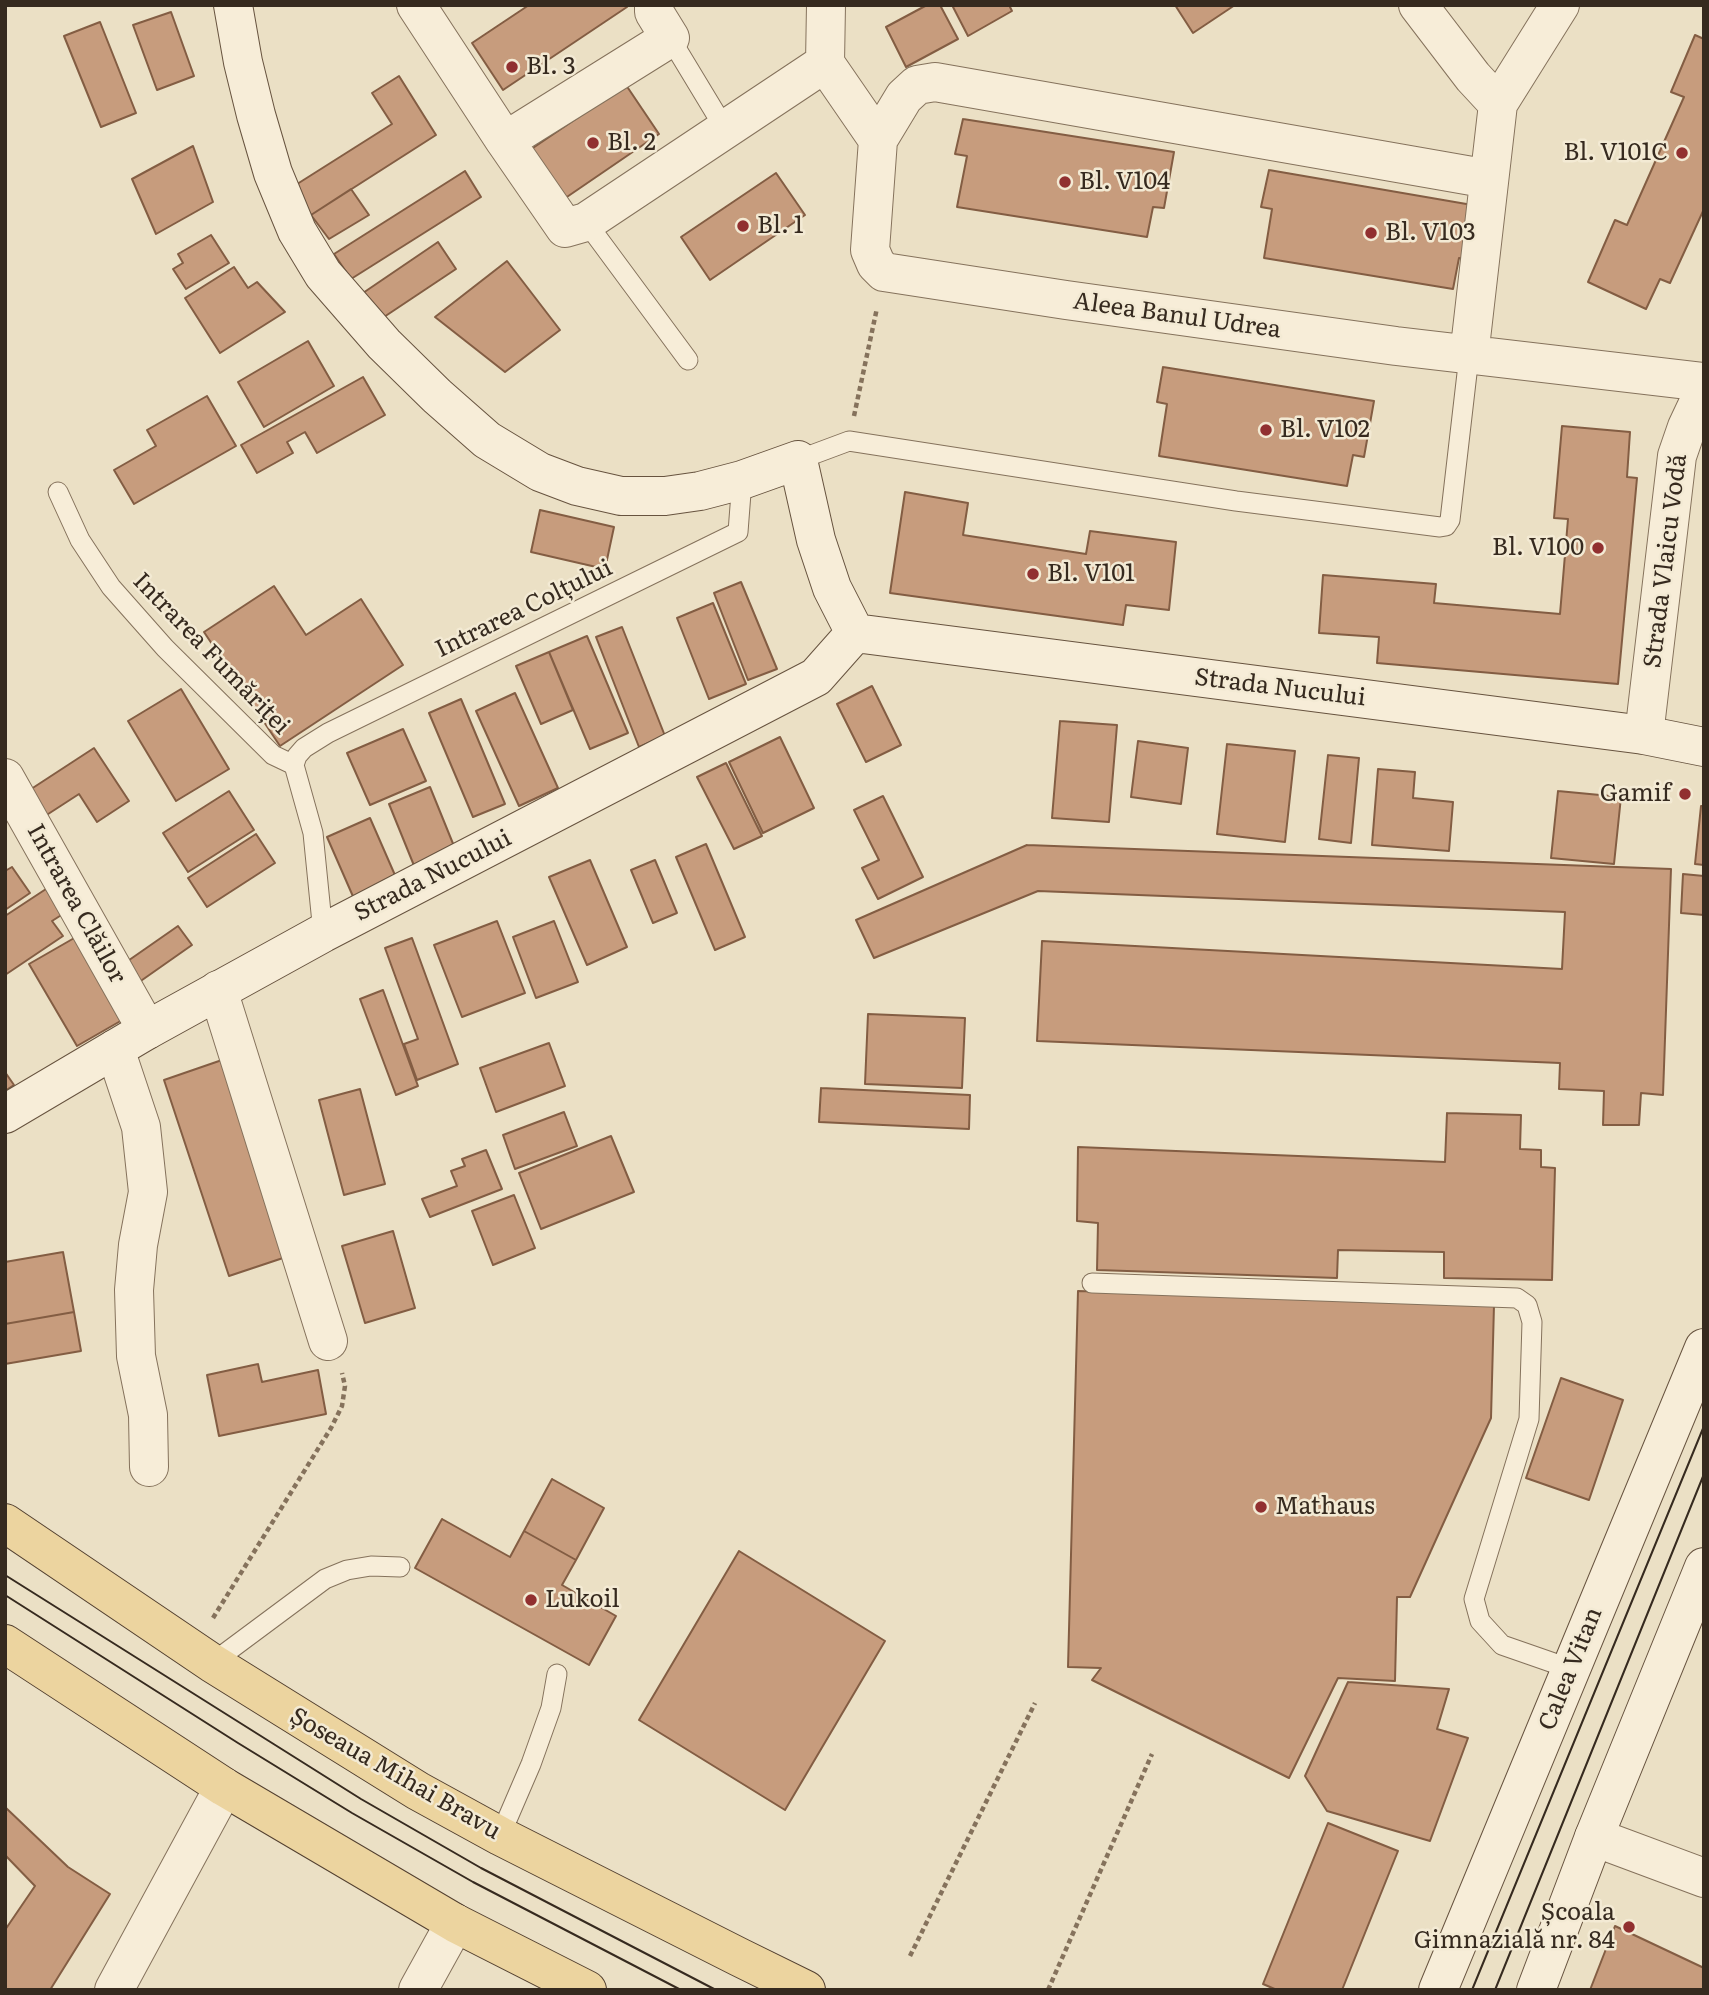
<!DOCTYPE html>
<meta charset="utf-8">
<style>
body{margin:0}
#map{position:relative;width:1709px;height:1995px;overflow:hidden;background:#ebe0c5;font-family:Literata,serif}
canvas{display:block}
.frame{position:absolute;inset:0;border:7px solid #362a1f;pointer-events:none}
</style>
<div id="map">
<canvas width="1709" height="1995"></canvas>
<div class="frame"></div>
</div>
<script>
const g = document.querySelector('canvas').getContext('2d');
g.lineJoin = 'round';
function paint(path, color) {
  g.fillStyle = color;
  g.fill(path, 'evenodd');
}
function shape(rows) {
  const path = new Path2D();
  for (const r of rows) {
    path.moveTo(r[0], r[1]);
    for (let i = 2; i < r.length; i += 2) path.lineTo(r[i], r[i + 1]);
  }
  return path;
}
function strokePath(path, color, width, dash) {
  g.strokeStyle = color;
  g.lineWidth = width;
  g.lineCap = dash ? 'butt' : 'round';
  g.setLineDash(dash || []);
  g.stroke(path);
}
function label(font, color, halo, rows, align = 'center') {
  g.font = font + ' Literata,serif';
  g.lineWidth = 5;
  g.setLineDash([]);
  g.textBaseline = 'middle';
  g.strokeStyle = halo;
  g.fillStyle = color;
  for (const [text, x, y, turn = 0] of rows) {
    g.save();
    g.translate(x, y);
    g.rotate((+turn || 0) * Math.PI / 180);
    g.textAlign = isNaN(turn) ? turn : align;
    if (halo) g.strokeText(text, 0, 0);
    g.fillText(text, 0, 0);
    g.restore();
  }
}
const building = shape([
 [529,5,625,5,627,7,503,90,472,43,529,5],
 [927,5,940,5,958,39,906,67,886,27,927,5],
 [952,5,1009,5,1012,11,968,36,952,5],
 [1175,5,1235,5,1193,33,1175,5],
 [171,12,194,76,157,90,133,25,171,12],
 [100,22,136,113,101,127,64,36,100,22],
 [1695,35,1704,39,1704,209,1670,283,1660,279,1646,309,1588,282,1615,220,1627,225,1684,97,1671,92,1695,35],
 [399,76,436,135,311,215,294,186,392,124,372,93,399,76],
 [626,85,659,134,561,201,527,152,626,85],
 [963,119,1174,152,1164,208,1153,207,1147,237,957,207,967,156,955,154,963,119],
 [193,146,213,202,156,234,132,179,193,146],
 [1269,170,1478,206,1470,260,1459,258,1453,289,1264,258,1272,209,1261,207,1269,170],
 [465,171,481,197,351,279,334,254,465,171],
 [776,173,805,215,710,280,681,237,776,173],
 [351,189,369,215,329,239,311,215,351,189],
 [211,235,229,263,186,289,173,269,183,263,178,254,211,235],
 [438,242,456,269,378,321,360,295,438,242],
 [507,261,560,330,505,372,435,317,507,261],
 [234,267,248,288,257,282,285,312,220,353,185,298,234,267],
 [308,341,334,386,264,427,238,382,308,341],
 [1163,367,1374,401,1364,457,1353,455,1347,486,1159,456,1167,404,1157,402,1163,367],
 [363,377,385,415,317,453,305,432,287,442,293,453,257,473,241,445,363,377],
 [207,396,236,446,134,504,114,470,156,446,147,430,207,396],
 [1562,426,1630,432,1627,477,1637,478,1618,684,1377,663,1379,637,1319,633,1323,575,1436,584,1434,603,1560,614,1568,519,1554,518,1562,426],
 [905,492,968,503,963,535,1086,554,1090,531,1176,542,1169,610,1126,605,1123,625,890,593,905,492],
 [540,510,614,527,605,569,531,552,540,510],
 [741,582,777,669,748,680,714,593,741,582],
 [274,586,306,635,361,599,403,665,280,746,204,632,274,586],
 [713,603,746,684,709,699,677,618,713,603],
 [622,627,665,736,639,747,596,637,622,627],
 [587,636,628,733,590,749,549,652,587,636],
 [549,652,573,710,541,724,516,666,549,652],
 [872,686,901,745,866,762,837,704,872,686],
 [181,689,229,769,176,801,128,721,181,689],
 [515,693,558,788,519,806,476,711,515,693],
 [461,699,505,804,473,817,429,713,461,699],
 [1060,721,1117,725,1109,822,1052,818,1060,721],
 [403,729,426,781,370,805,347,753,403,729],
 [780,737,814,808,763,833,729,762,780,737],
 [1138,741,1188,748,1181,804,1131,797,1138,741],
 [1227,744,1295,751,1285,842,1217,834,1227,744],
 [94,748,129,801,97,822,79,794,42,818,25,793,94,748],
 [1328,755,1359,758,1351,843,1319,839,1328,755],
 [726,763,762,836,734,849,697,777,726,763],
 [1378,769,1415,772,1413,798,1453,802,1449,851,1372,845,1378,769],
 [430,787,456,851,415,868,389,804,430,787],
 [229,791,254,830,188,872,163,833,229,791],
 [1558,791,1621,797,1614,864,1551,858,1558,791],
 [883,796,923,877,878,899,862,868,879,860,854,810,883,796],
 [1701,806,1704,806,1704,865,1695,864,1701,806],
 [370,818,398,882,355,901,327,837,370,818],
 [256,834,275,863,207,907,188,878,256,834],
 [706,844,745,937,715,950,676,857,706,844],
 [1027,845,1671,869,1663,1095,1641,1093,1639,1125,1603,1125,1604,1091,1559,1089,1560,1063,1037,1041,1042,941,1562,969,1565,912,1038,891,874,958,856,920,1027,845],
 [590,860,627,947,587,965,549,877,590,860],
 [655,860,677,913,653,923,631,870,655,860],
 [12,867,30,893,5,910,5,871,12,867],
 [1683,874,1704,876,1704,915,1681,913,1683,874],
 [46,889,63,914,52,921,63,936,5,975,5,916,46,889],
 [497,921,525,993,462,1017,434,945,497,921],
 [554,921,578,982,536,998,513,937,554,921],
 [178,926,192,945,135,985,122,965,178,926],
 [76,937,124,1019,77,1046,29,964,76,937],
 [412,938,458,1064,417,1080,404,1044,418,1039,385,948,412,938],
 [383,990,418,1086,396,1095,360,999,383,990],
 [868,1014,965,1018,962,1088,865,1084,868,1014],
 [549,1043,565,1086,496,1112,480,1068,549,1043],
 [222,1060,286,1257,229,1276,164,1080,222,1060],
 [5,1072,14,1085,5,1091,5,1072],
 [821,1088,970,1095,969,1129,819,1122,821,1088],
 [360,1089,385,1184,344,1195,319,1100,360,1089],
 [564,1112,577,1146,515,1169,503,1135,564,1112],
 [1447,1113,1521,1115,1520,1149,1541,1150,1541,1167,1555,1168,1552,1280,1444,1278,1444,1252,1338,1250,1337,1278,1097,1270,1098,1223,1077,1221,1078,1147,1445,1162,1447,1113],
 [611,1136,634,1192,541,1229,519,1173,611,1136],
 [486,1150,502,1189,430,1217,422,1199,457,1186,451,1171,465,1166,462,1159,486,1150],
 [514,1195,535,1248,493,1265,472,1211,514,1195],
 [393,1231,415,1308,365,1323,342,1246,393,1231],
 [63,1252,74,1312,5,1324,5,1262,63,1252],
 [1078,1291,1494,1305,1491,1418,1410,1597,1397,1597,1395,1681,1338,1678,1289,1778,1092,1680,1101,1668,1068,1667,1078,1291],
 [74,1312,81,1351,5,1364,5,1324,74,1312],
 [258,1364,262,1382,318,1370,326,1414,219,1436,207,1375,258,1364],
 [1561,1378,1623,1400,1589,1500,1526,1478,1561,1378],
 [552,1479,604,1508,576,1560,524,1531,552,1479],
 [442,1519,510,1557,524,1531,576,1560,562,1585,616,1616,589,1665,415,1568,442,1519],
 [739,1551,885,1641,785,1810,639,1720,739,1551],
 [1348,1682,1449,1689,1437,1729,1468,1738,1430,1841,1327,1811,1305,1776,1348,1682],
 [5,1807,68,1867,110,1894,50,1990,5,1990,5,1930,35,1886,5,1855,5,1807],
 [1328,1823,1398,1851,1342,1990,1277,1990,1263,1984,1328,1823],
 [1615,1926,1704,1968,1704,1990,1590,1990,1615,1926]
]);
const path = shape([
 [854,416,877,308],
 [213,1618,331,1428,342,1406,345,1386,342,1373],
 [910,1956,1035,1703],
 [1048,1990,1152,1754]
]);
const lane = shape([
 [670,38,725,129],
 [586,222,688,360],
 [798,460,849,441,1236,501,1440,527,1446,526,1450,520,1469,356],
 [58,492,80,540,111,587,165,648,273,755,294,765,313,833,323,933],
 [294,765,297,756,304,748,328,733,738,532,742,480],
 [1092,1283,1517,1298,1527,1305,1532,1322,1529,1419,1474,1599,1480,1621,1502,1645,1571,1669],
 [212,1663,325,1579,347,1570,371,1566,400,1567],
 [500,1836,531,1764,551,1708,557,1674]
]);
const street = shape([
 [416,5,505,141,565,228,586,222,825,63],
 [826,5,825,63,878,140],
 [1418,5,1473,77,1498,104],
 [505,141,670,38,654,12,654,5],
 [1489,179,935,82,917,85,904,97,878,140,870,250,876,264,884,272,1066,300,1396,346,1704,382],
 [1469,356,1498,104,1560,5],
 [1644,735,1677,456,1687,427,1704,391],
 [5,778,147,1030],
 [218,990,328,1341],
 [115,1049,141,1127,148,1192,138,1245,134,1290,136,1356,148,1415,149,1467],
 [1594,1837,1704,1878],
 [114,1990,224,1787],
 [418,1990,455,1923]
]);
const secondary = shape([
 [233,5,243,62,256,115,273,173,297,231,323,274,384,344,437,396,487,440,540,472,577,486,621,496,665,496,700,491,742,480,798,460,816,540,832,588,855,633],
 [855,633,1644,735,1704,747],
 [5,1114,147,1030,323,933,816,677,855,633],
 [1438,1990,1704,1348],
 [1536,1990,1594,1837,1704,1567]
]);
const primary = shape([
 [5,1523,212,1663,418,1791,500,1836,739,1957,806,1990],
 [5,1644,224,1787,455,1923,587,1990]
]);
const tram = shape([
 [5,1575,361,1799,481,1868,716,1990],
 [5,1595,238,1743,352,1813,473,1882,681,1990],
 [1472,1990,1704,1426],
 [1495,1990,1704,1474]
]);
const markers = [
 [512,67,7,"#913030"],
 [593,143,7,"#913030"],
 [1682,153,7,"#913030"],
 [1065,182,7,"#913030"],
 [743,226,7,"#913030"],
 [1371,233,7,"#913030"],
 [1266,430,7,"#913030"],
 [1598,548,7,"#913030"],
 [1033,574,7,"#913030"],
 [1685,794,7,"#913030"],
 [1261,1507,7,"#913030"],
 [531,1600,7,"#913030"],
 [1629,1927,7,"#913030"]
];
const poiNames = [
 ["Bl. 3",526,67],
 ["Bl. 2",607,143],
 ["Bl. V101C",1668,153,"right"],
 ["Bl. V104",1079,182],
 ["Bl. 1",757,226],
 ["Bl. V103",1385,233],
 ["Bl. V102",1280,430],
 ["Bl. V100",1584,548,"right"],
 ["Bl. V101",1047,574],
 ["Gamif",1671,794,"right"],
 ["Mathaus",1275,1507],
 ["Lukoil",545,1600],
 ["Școala",1615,1913,"right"],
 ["Gimnazială nr. 84",1615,1941,"right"]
];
const streetNames = [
 ["Aleea Banul Udrea",1177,316,8],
 ["Strada Vlaicu Vodă",1666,561,-83],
 ["Intrarea Colțului",524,609,-26],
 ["Intrarea Fumăriței",211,654,46],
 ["Strada Nucului",1280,688,7],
 ["Strada Nucului",433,876,-27],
 ["Intrarea Clăilor",76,904,61],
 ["Calea Vitan",1571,1669,-68],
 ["Șoseaua Mihai Bravu",395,1774,30]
];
paint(building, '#c79c7d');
strokePath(building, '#835d43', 2);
strokePath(lane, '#85725c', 21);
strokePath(street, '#85725c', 40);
strokePath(secondary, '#67533f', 40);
strokePath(primary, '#534030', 40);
strokePath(path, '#85725c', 4.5, [5, 3.5]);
strokePath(lane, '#f7edd8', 19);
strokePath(street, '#f7edd8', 38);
strokePath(secondary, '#f7edd8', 38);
strokePath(primary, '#ecd49f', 38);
strokePath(tram, '#362a1f', 2);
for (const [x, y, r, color] of markers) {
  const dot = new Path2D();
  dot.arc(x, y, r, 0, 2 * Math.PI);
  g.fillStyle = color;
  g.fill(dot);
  strokePath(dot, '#f3ead4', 2.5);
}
label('24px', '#362a1f', '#f3ead4', poiNames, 'left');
label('24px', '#362a1f', '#f3ead4', streetNames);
</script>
